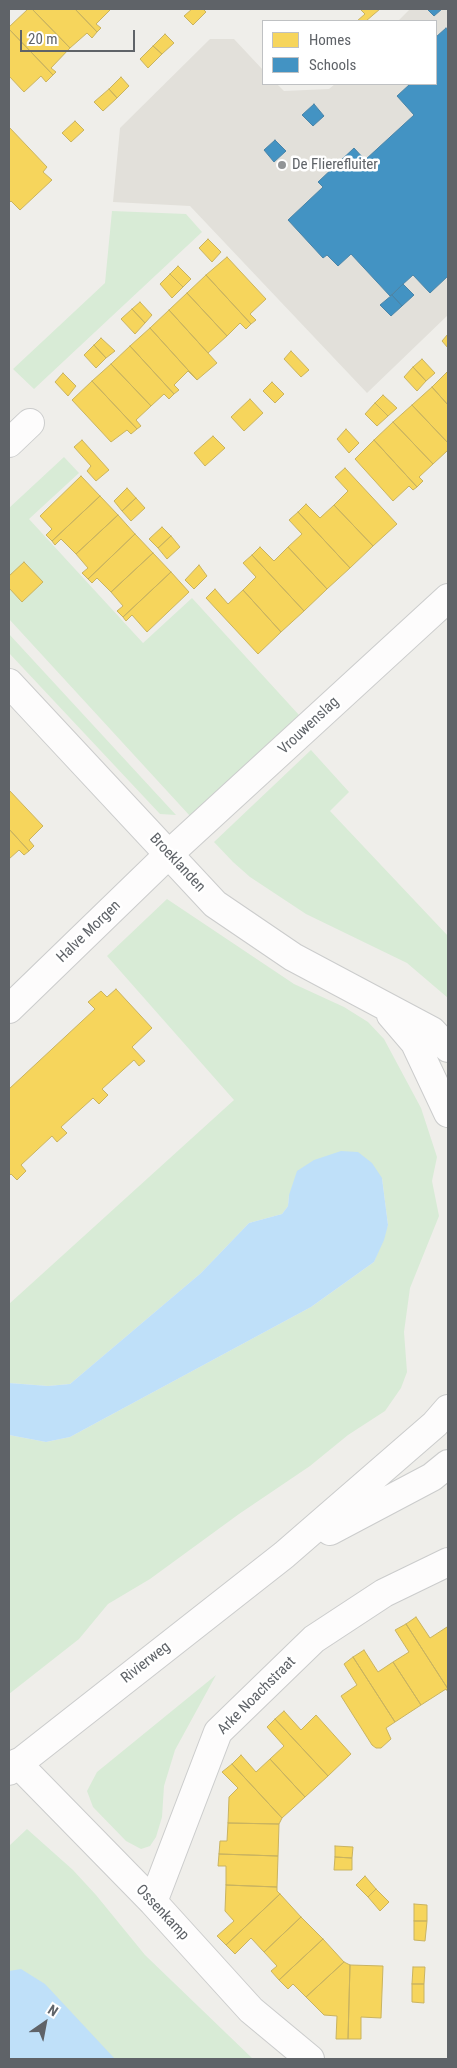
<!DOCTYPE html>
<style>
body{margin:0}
#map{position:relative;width:457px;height:2068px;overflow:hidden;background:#efeeea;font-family:"Roboto Condensed",sans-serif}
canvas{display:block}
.frame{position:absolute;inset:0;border:10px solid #5f6368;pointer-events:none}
.legend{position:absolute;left:262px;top:20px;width:175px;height:65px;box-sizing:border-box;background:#fff;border:1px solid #bfc1c3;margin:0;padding:6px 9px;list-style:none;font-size:15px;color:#5f6368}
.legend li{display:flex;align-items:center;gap:10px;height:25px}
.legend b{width:25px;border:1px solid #bfc1c3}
.north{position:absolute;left:20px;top:1998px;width:50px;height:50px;-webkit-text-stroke:4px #fff;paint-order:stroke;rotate:33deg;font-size:14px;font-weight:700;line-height:20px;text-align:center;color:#5f6368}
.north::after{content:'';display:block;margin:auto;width:18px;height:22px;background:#5f6368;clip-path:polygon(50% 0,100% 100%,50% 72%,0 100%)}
.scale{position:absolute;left:20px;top:30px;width:115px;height:22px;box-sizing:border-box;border:2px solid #5f6368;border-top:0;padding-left:6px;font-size:15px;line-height:18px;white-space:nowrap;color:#5f6368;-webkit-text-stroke:4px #fff;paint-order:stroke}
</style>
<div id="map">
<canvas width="457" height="2068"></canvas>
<div class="frame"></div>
<ul class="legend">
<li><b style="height:14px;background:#f6d55c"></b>Homes</li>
<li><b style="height:14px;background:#4393c3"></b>Schools</li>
</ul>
<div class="north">N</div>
<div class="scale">20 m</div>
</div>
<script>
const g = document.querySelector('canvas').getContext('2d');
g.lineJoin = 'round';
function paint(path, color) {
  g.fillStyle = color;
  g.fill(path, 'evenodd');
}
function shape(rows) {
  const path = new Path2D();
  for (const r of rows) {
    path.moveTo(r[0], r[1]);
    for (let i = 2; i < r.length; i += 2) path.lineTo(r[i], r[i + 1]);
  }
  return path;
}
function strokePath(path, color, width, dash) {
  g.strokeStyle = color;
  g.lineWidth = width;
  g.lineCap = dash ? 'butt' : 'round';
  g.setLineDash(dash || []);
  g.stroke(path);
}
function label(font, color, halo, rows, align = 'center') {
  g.font = font + ' "Roboto Condensed",sans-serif';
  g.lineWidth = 5;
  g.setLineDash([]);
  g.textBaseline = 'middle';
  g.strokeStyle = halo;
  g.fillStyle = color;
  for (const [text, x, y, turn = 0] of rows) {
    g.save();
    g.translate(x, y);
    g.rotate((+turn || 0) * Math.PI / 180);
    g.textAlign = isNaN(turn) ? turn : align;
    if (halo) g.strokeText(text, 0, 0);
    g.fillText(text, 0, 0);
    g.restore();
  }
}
const education = shape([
 [410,9,448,9,448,315,367,393,190,206,113,202,120,128,210,39,234,39,263,70,263,84,277,84,284,91,329,89,335,84,436,84,436,21,398,21]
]);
const green = shape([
 [112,211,186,214,202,232,34,389,13,369,105,283],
 [64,457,79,473,29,519,143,643,192,598,299,715,190,816,9,619,9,508],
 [9,634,176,815,160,814,9,653],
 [311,750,349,792,330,811,448,936,448,998,407,963,306,914,250,877,233,862,214,842],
 [167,899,294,984,344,1007,368,1022,384,1039,421,1108,437,1157,432,1181,439,1216,410,1288,404,1332,407,1372,401,1388,385,1411,348,1435,310,1466,239,1514,150,1579,108,1604,79,1639,9,1694,9,1435,46,1442,70,1437,311,1307,374,1262,388,1225,382,1178,289,1195,288,1206,282,1214,249,1223,201,1273,70,1384,48,1386,9,1383,9,1304,234,1100,107,956],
 [216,1675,175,1750,164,1786,162,1817,156,1837,150,1846,141,1849,126,1841,93,1807,87,1791,97,1772],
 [27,1829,73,1870,96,1895,145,1955,253,2059,9,2059,9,1846]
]);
const water = shape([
 [341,1151,358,1152,372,1163,382,1178,388,1225,384,1240,374,1262,311,1307,70,1437,46,1442,9,1435,9,1383,48,1386,70,1384,201,1273,249,1223,282,1214,288,1206,289,1195,297,1171,314,1160],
 [21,1969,45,1984,115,2059,9,2059,9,1971]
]);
const homes = shape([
 [28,9,32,9,70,48,51,68,56,72,53,75,9,29,9,27,28,9],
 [32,9,75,9,97,32,92,38,87,33,70,48,32,9],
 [75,9,111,9,96,24,101,28,97,32,75,9],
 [192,9,203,9,206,12,193,25,184,16,192,9],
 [360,9,380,9,366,21,357,21,365,14,360,9],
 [9,29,53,75,46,82,41,76,24,92,9,76,9,29],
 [165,34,174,43,162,54,153,46,165,34],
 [153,46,162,54,148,68,140,59,153,46],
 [121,77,129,86,117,98,109,89,121,77],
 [109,89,117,98,103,111,94,102,109,89],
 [75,121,84,130,71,142,62,133,75,121],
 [9,127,47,167,43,172,52,180,20,210,11,201,9,203,9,127],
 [208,239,221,252,212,262,199,248,208,239],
 [227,257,266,299,250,314,256,320,251,324,206,275,227,257],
 [178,266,191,279,183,287,170,274,178,266],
 [170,274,183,287,172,298,160,284,170,274],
 [206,275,251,324,246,329,240,323,227,336,187,293,206,275],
 [187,293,227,336,208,353,169,310,187,293],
 [140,302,152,315,145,323,132,309,140,302],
 [132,309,145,323,135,334,121,319,132,309],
 [169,310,217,363,197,380,150,328,169,310],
 [150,328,197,380,188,371,174,385,179,390,174,394,130,346,150,328],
 [448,334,448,348,442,341,448,334],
 [101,338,115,351,106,358,94,345,101,338],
 [94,345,106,358,96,368,84,355,94,345],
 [130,346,174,394,169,399,164,394,151,406,111,364,130,346],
 [291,351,309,370,301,377,284,359,291,351],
 [422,359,435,373,426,381,413,367,422,359],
 [111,364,151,406,136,420,141,426,137,429,92,381,111,364],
 [413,367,426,381,417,391,404,377,413,367],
 [448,371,448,405,432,387,448,371],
 [63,373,76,386,68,396,55,382,63,373],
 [92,381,137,429,131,434,127,430,111,442,72,400,92,381],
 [272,382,284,394,275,403,263,391,272,382],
 [432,387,448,405,448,443,412,405,432,387],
 [383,395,397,408,388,416,375,403,383,395],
 [250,399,263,413,244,431,231,417,250,399],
 [375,403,388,416,377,426,365,414,375,403],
 [412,405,448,443,448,453,447,451,433,464,393,422,412,405],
 [393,422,433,464,419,477,423,481,417,487,374,440,393,422],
 [346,429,359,443,349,453,337,439,346,429],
 [213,436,225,448,205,466,194,453,213,436],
 [82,440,109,470,96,481,87,471,91,466,74,447,82,440],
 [374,440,417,487,413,490,409,486,393,501,355,459,374,440],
 [345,468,397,524,373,546,334,505,348,491,335,477,345,468],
 [81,476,100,496,52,541,46,535,52,529,40,516,81,476],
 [127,488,136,498,122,511,114,501,127,488],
 [100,496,118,515,76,554,61,539,55,545,52,541,100,496],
 [136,498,145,508,131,521,122,511,136,498],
 [306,504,320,518,334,505,373,546,350,568,298,512,306,504],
 [298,512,350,568,327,589,288,547,302,534,289,520,298,512],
 [118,515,135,534,88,579,82,573,88,568,76,554,118,515],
 [162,527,171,536,158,548,149,539,162,527],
 [135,534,153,553,111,592,97,578,92,583,88,579,135,534],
 [171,536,180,547,167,559,158,548,171,536],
 [260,547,274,561,288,547,327,589,304,611,252,555,260,547],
 [153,553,171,572,123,617,117,611,123,606,111,592,153,553],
 [252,555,304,611,281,632,243,590,256,577,243,563,252,555],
 [24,562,43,582,22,602,9,588,9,576,24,562],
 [199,565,207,576,194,589,185,580,199,565],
 [171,572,189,592,147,632,132,615,126,621,123,617,171,572],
 [215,589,228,604,243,590,281,632,258,654,206,598,215,589],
 [9,790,43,826,29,840,34,846,29,851,9,829,9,790],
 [9,829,29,851,24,855,19,850,9,859,9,829],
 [116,989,152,1028,132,1047,145,1061,139,1066,134,1060,102,1089,108,1095,99,1104,93,1098,61,1127,67,1133,57,1142,52,1136,21,1165,26,1171,17,1180,11,1174,9,1176,9,1089,95,1009,88,1002,101,991,107,997,116,989],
 [416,1617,430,1638,447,1627,448,1629,448,1689,406,1624,416,1617],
 [406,1624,448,1689,448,1692,446,1689,421,1705,393,1662,409,1652,395,1630,406,1624],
 [364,1650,378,1672,393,1662,421,1705,395,1722,353,1657,364,1650],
 [353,1657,395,1722,386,1728,391,1739,381,1748,376,1748,372,1745,341,1696,357,1685,344,1664,353,1657],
 [284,1711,301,1730,316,1715,351,1754,328,1776,275,1719,284,1711],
 [275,1719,328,1776,305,1797,270,1759,284,1746,267,1727,275,1719],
 [241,1755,256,1772,270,1759,305,1797,282,1818,232,1764,241,1755],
 [232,1764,282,1818,279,1824,228,1823,229,1797,238,1788,222,1772,232,1764],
 [228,1823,279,1824,278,1856,219,1854,220,1841,227,1841,228,1823],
 [335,1846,353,1847,352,1858,335,1857,335,1846],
 [219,1854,278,1856,277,1887,226,1885,226,1866,218,1866,219,1854],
 [335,1857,352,1858,352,1870,334,1870,335,1857],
 [365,1876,376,1889,368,1897,356,1885,365,1876],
 [226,1885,277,1887,277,1891,280,1894,226,1945,217,1936,234,1921,225,1911,226,1885],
 [376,1889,389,1902,380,1911,368,1897,376,1889],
 [280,1894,301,1917,264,1952,251,1938,235,1954,226,1945,280,1894],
 [414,1904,427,1905,427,1921,414,1921,414,1904],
 [301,1917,323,1939,279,1980,271,1971,277,1966,264,1952,301,1917],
 [414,1921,427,1921,425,1941,414,1940,414,1921],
 [323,1939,344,1962,306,1997,293,1984,288,1989,279,1980,323,1939],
 [344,1962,350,1965,348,2039,336,2039,337,2016,324,2015,306,1997,344,1962],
 [350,1965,383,1966,381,2018,361,2017,361,2039,348,2039,350,1965],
 [413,1967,425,1967,424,1984,412,1984,413,1967],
 [412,1984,424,1984,424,2003,412,2002,412,1984]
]);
const schools = shape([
 [427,9,442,9,434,16,427,9],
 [446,28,448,31,448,276,430,293,413,275,390,296,351,254,338,266,327,255,323,258,288,220,323,187,318,182,354,148,365,160,414,115,397,96,410,84,436,84,436,37,446,28],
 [314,104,324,116,313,126,302,115,314,104],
 [275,140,286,151,274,162,264,150,275,140],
 [403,284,414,295,402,306,392,295,403,284],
 [392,295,402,306,391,316,380,305,392,295]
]);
const minor = shape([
 [9,443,30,423],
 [9,1009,169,854,448,598],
 [17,1763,153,1902,251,2010,310,2059],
 [153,1902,218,1732,314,1639,384,1593,448,1562]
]);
const tertiary = shape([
 [9,683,215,904,293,957,432,1031,448,1048],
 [391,1015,415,1043,448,1113],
 [330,1531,432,1477,448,1464],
 [9,1771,284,1555,435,1424,448,1409]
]);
const markers = [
 [282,165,5,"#919496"]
];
const poiNames = [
 ["De Flierefluiter",292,165]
];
const streetNames = [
 ["Vrouwenslag",309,726,-43],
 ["Broeklanden",177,863,47],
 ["Halve Morgen",89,932,-44],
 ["Rivierweg",146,1663,-38],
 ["Arke Noachstraat",257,1696,-45],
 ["Ossenkamp",162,1913,47]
];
paint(education, '#e2e0da');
paint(green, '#d8ebd6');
paint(water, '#bfe0f9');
paint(homes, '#f6d55c');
strokePath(homes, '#c9b360', 1);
paint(schools, '#4393c3');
strokePath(schools, '#4b85a8', 1);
strokePath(minor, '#cbcccc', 30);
strokePath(tertiary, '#cbcccc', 30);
strokePath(minor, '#fdfcfc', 28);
strokePath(tertiary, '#fdfcfc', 28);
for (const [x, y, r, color] of markers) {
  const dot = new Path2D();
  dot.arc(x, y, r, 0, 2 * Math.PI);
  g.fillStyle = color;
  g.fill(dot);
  strokePath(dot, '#fff', 2);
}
label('15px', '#5f6368', '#fff', poiNames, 'left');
label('15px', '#5f6368', '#fff', streetNames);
</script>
